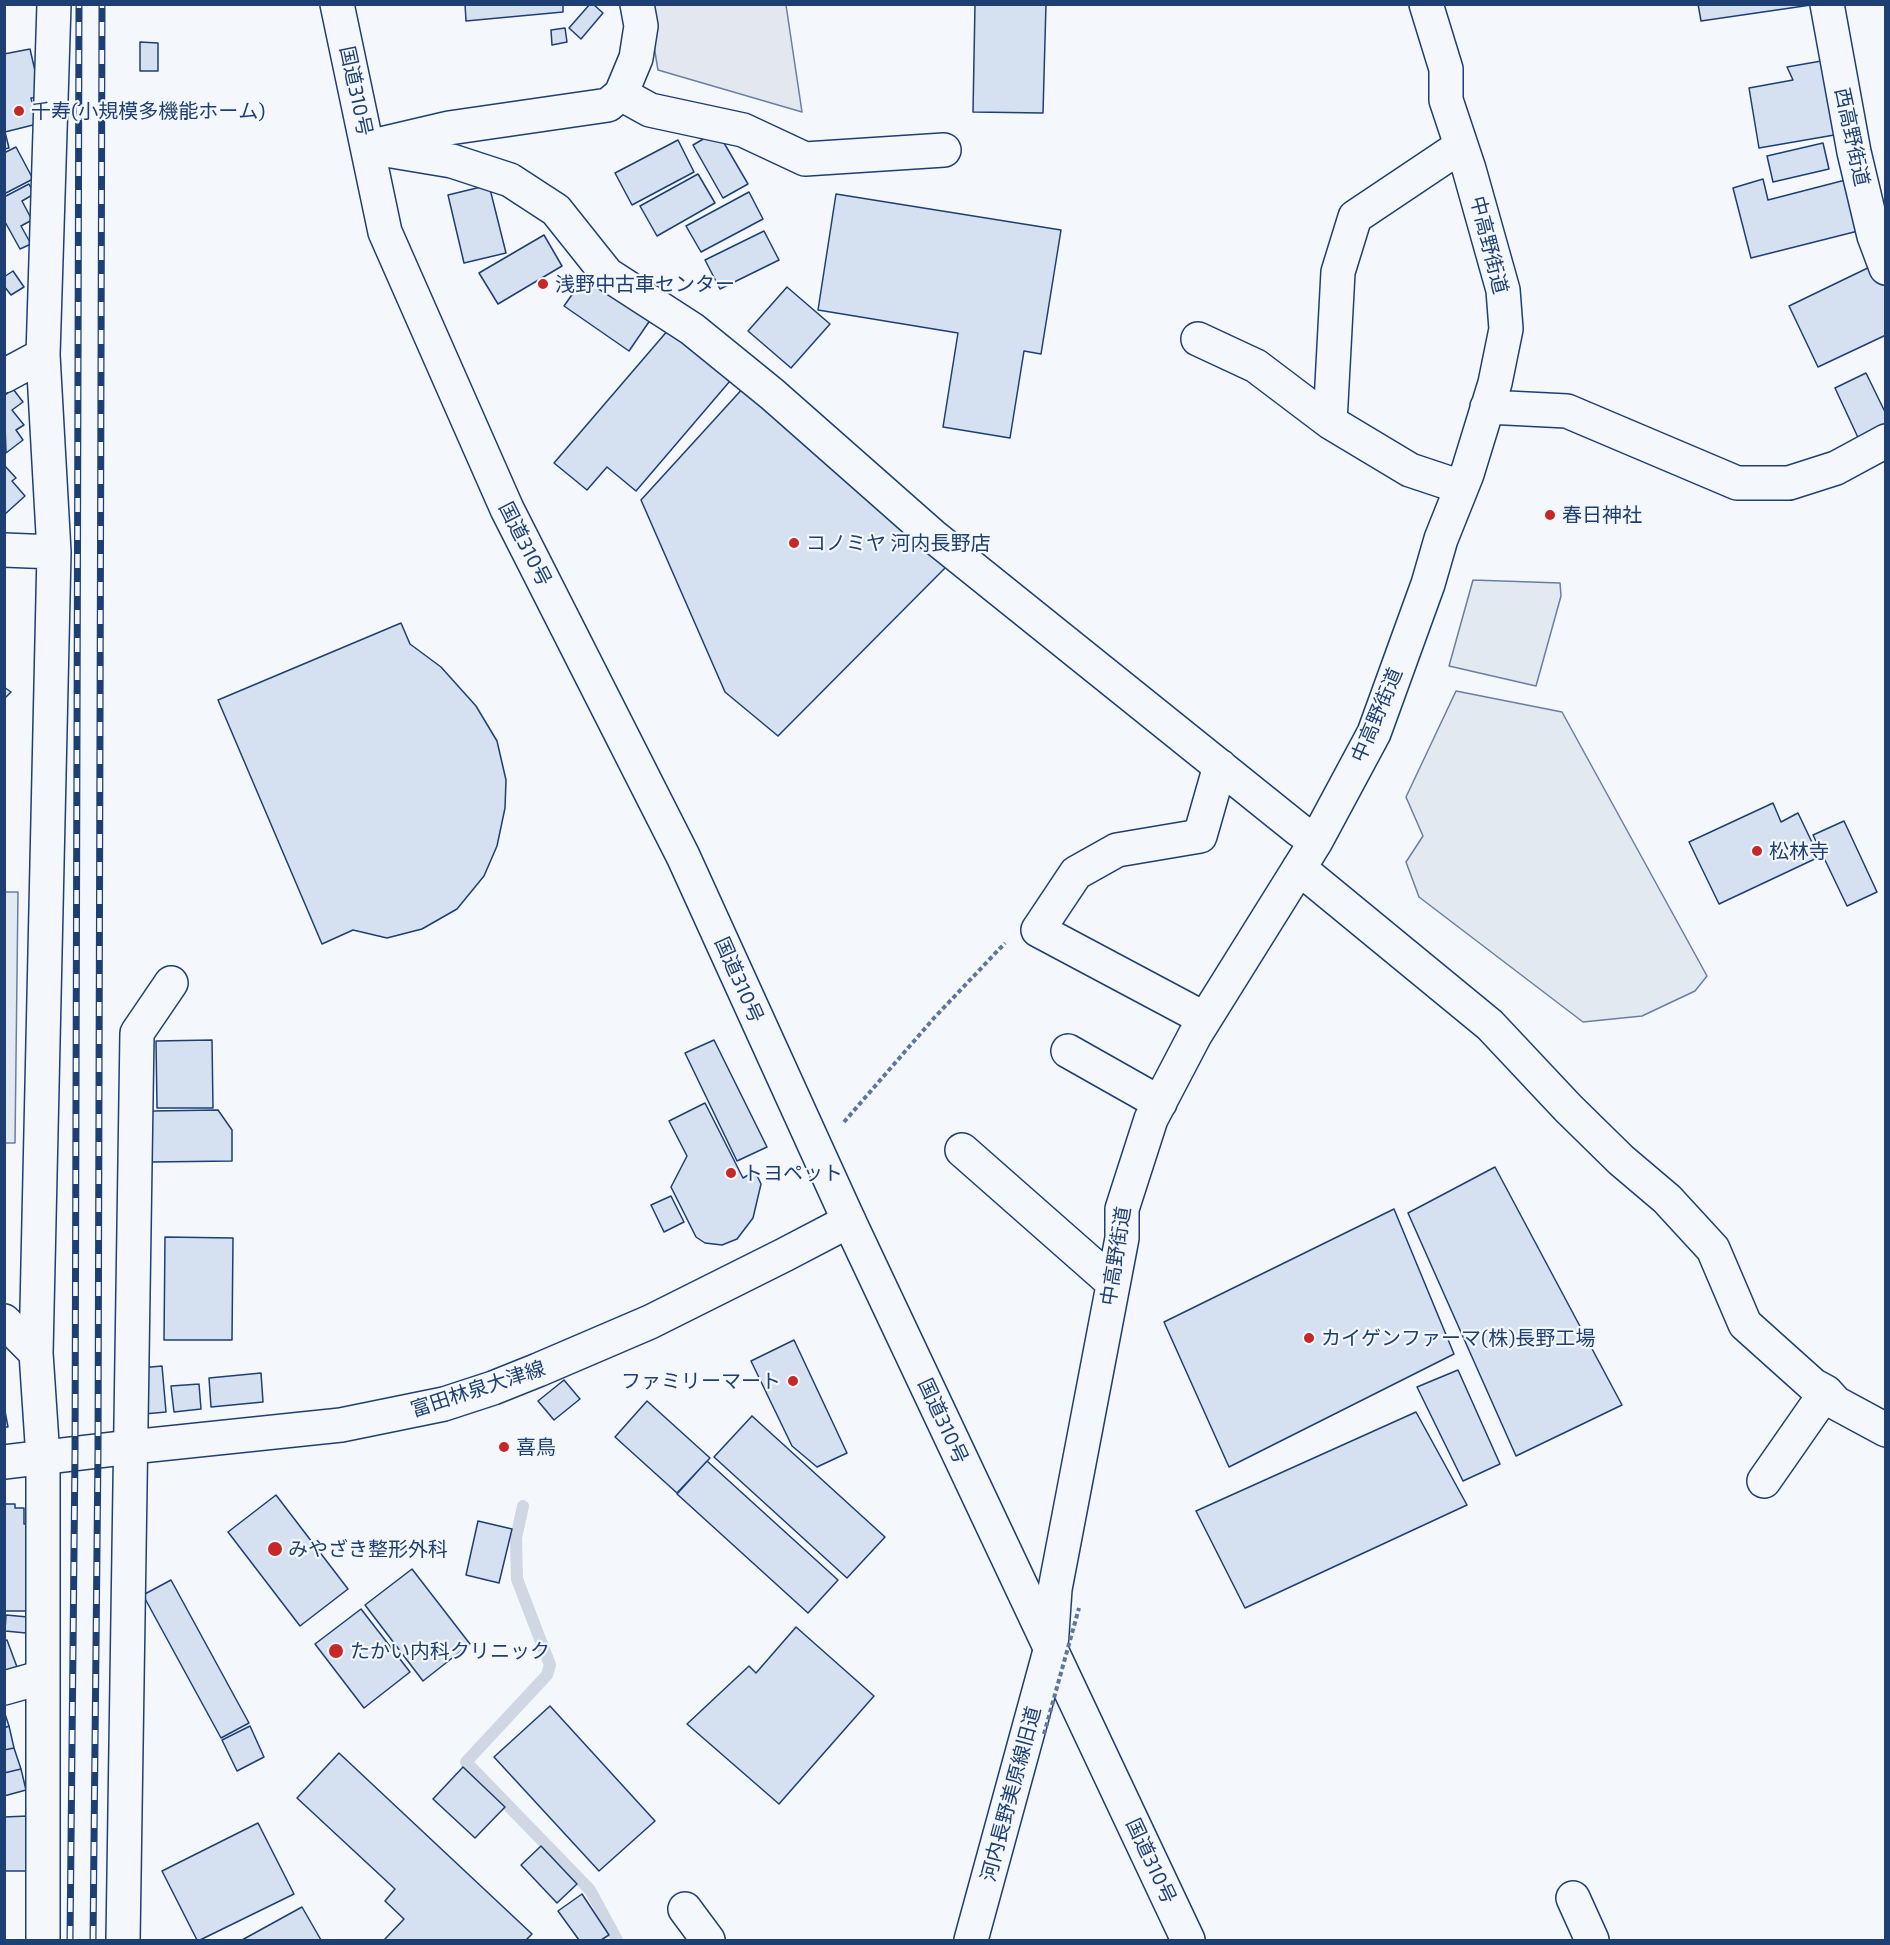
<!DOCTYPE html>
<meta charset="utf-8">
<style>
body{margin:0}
#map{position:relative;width:1890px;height:1945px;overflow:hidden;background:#f4f7fb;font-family:"Exo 2",sans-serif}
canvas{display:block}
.frame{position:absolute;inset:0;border:6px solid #1d3f73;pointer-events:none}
</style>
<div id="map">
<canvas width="1890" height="1945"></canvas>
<div class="frame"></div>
</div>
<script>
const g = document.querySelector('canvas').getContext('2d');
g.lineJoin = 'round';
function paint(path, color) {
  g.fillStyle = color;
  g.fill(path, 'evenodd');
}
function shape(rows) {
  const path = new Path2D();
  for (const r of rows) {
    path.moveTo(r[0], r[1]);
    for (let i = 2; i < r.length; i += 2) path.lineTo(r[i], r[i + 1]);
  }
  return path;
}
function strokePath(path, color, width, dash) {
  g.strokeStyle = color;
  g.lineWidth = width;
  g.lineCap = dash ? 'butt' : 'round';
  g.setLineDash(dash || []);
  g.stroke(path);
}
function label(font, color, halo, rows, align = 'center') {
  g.font = font + ' "Exo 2","Noto Sans JP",sans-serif';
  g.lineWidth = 4.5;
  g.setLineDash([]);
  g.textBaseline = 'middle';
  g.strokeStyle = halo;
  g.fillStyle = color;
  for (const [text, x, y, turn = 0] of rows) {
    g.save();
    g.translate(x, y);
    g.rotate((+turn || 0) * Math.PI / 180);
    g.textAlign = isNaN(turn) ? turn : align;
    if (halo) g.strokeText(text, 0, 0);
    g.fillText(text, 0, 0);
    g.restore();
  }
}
const green = shape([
 [1473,580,1560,583,1561,596,1536,686,1449,666,1473,580],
 [1456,691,1562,712,1707,976,1695,991,1642,1016,1583,1022,1419,897,1406,862,1423,836,1406,797,1456,691],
 [5,892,18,892,15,1143,4,1143,5,892]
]);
const parking = shape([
 [647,5,786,5,802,112,658,70,647,5]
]);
const stream = shape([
 [523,1506,516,1538,517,1579,550,1665,547,1675,466,1762,590,1890,617,1940]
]);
const building = shape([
 [465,4,563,4,563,12,466,21,465,4],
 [590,4,593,4,603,13,581,39,569,28,590,4],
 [975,4,1046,4,1043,113,973,112,975,4],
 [1698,4,1818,4,1701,21,1698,4],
 [565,28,567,42,552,45,551,30,565,28],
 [140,42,158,43,158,71,140,71,140,42],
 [30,49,41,97,31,98,37,124,5,132,9,148,4,149,4,54,30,49],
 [1827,60,1840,134,1759,148,1749,88,1793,80,1787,67,1827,60],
 [717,131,748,184,723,198,693,145,717,131],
 [678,140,694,172,632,205,615,173,678,140],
 [1823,143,1829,169,1773,182,1767,156,1823,143],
 [16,147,33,179,4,194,4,153,16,147],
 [698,174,715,203,657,236,640,206,698,174],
 [1857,177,1870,228,1751,258,1733,188,1763,179,1768,200,1857,177],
 [29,184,34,194,22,201,32,220,21,226,31,244,20,249,4,220,4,197,29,184],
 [489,185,506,253,464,263,448,195,489,185],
 [749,192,763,219,701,252,686,226,749,192],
 [836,194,1061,230,1041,354,1024,351,1010,438,943,427,958,333,818,310,836,194],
 [764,231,779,260,720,289,705,260,764,231],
 [544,235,562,266,498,304,479,273,544,235],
 [1878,263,1886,279,1886,335,1818,367,1789,306,1878,263],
 [13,271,24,287,11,295,4,286,4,277,13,271],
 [588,272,653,316,629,351,564,306,588,272],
 [787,287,830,324,791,368,748,331,787,287],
 [669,329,730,381,636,491,607,467,587,490,554,463,669,329],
 [1866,373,1886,414,1886,432,1861,444,1835,388,1866,373],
 [745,386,950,563,778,736,725,692,641,500,745,386],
 [13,389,23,402,12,410,24,425,16,430,23,440,6,453,4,396,13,389],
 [4,465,16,478,12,481,25,496,4,515,4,465],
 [401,623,410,644,441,667,476,706,497,741,506,780,505,808,497,846,484,876,457,909,422,929,387,938,353,930,322,944,218,700,401,623],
 [4,687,11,692,4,699,4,687],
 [1773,803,1781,822,1798,813,1819,857,1719,904,1689,842,1773,803],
 [1844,821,1877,892,1847,906,1813,835,1844,821],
 [212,1040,213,1108,157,1108,156,1041,212,1040],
 [714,1040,767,1147,737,1161,685,1053,714,1040],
 [705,1103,743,1178,755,1171,761,1184,753,1218,737,1239,722,1245,705,1243,696,1237,671,1187,687,1156,669,1121,705,1103],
 [218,1110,232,1130,232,1161,152,1162,152,1111,218,1110],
 [1495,1167,1622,1405,1516,1456,1408,1213,1495,1167],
 [671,1196,684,1222,664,1232,651,1205,671,1196],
 [1394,1209,1454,1354,1229,1467,1164,1322,1394,1209],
 [165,1237,233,1238,232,1340,164,1340,165,1237],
 [794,1340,847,1453,817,1467,792,1446,751,1361,794,1340],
 [162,1366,166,1412,144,1414,140,1368,162,1366],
 [1458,1370,1500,1464,1463,1481,1417,1387,1458,1370],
 [261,1373,263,1402,211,1407,209,1378,261,1373],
 [564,1380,580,1399,554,1420,538,1401,564,1380],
 [199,1384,201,1409,174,1412,171,1386,199,1384],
 [647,1401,710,1458,677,1493,615,1437,647,1401],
 [4,1406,8,1427,4,1427,4,1406],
 [1416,1412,1467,1505,1245,1608,1196,1511,1416,1412],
 [752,1416,885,1537,847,1578,714,1457,752,1416],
 [707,1461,838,1580,808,1613,677,1494,707,1461],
 [276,1495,348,1589,300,1626,228,1532,276,1495],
 [4,1504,15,1504,15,1508,24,1508,24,1524,27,1524,26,1611,4,1611,4,1504],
 [478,1521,512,1529,499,1583,466,1575,478,1521],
 [412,1569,470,1644,423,1681,365,1605,412,1569],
 [171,1580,249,1723,221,1738,143,1595,171,1580],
 [361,1609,410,1672,364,1708,315,1644,361,1609],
 [6,1615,28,1617,26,1633,5,1631,6,1615],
 [796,1627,874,1696,779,1804,687,1724,749,1666,756,1673,796,1627],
 [7,1640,17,1667,4,1671,4,1641,7,1640],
 [550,1706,655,1821,599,1871,494,1757,550,1706],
 [4,1711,9,1726,4,1728,4,1711],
 [9,1726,14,1748,4,1750,4,1728,9,1726],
 [250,1726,264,1757,237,1771,222,1740,250,1726],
 [14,1748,21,1769,4,1773,4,1750,14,1748],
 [339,1753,532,1934,526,1940,384,1940,404,1919,385,1901,395,1889,297,1798,339,1753],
 [463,1767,505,1807,475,1838,433,1799,463,1767],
 [21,1769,26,1790,4,1796,4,1773,21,1769],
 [28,1816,28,1871,4,1871,4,1817,28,1816],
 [258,1823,294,1894,200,1940,197,1940,162,1871,258,1823],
 [541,1846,577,1884,557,1903,521,1865,541,1846],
 [582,1894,609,1935,601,1940,579,1940,558,1911,582,1894],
 [302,1907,321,1940,242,1940,302,1907]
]);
const path = shape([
 [844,1122,934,1018,1005,943]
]);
const street = shape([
 [1827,4,1854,152,1874,236,1886,268],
 [368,147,452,161,510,180,556,210,607,274,692,329,772,394,933,536,1299,830,1316,841],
 [1198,339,1256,366,1330,422,1410,470,1461,487],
 [4,376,43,355],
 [1487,407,1567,411,1737,483,1789,483,1836,468,1886,441],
 [1330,422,1338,272,1355,217,1461,146],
 [4,550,54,552],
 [1299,868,1490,1025,1568,1108,1621,1160,1667,1199,1713,1249,1745,1324,1813,1385,1826,1392,1836,1403,1886,1430],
 [1205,1019,1038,930,1076,873,1117,850,1200,836,1220,766],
 [1068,1051,1160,1103],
 [962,1150,1113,1283],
 [4,1321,36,1353],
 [1764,1481,1826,1392],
 [4,1688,43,1677],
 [1573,1898,1592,1940],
 [685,1909,708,1940],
 [43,1940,43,1458,36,1353,54,552,43,355,54,4],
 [123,1940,137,1033,171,983],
 [971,1940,1051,1647,1055,1589,1122,1238,1122,1209,1151,1119,1195,1035,1316,841,1374,733,1428,584,1441,539,1467,474,1495,383,1506,329,1503,290,1469,169,1446,100,1446,69,1426,4]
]);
const secondary = shape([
 [621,94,650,110,743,130,805,159,944,150],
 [368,147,449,128,608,105,621,94,636,58,641,26,637,4]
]);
const primary = shape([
 [4,1462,131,1447,341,1425,444,1404,493,1388,538,1370,650,1322,784,1255,849,1221]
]);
const highway = shape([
 [337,4,385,232,507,509,683,856,849,1221,1188,1940]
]);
const rail = shape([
 [70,1940,75,1453,79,4],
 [93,1940,98,1450,102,4]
]);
const pathBridge = shape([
 [1044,1734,1079,1608]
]);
const markers = [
 [19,111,6,"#c62828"],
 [543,284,6,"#c62828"],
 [1550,515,6,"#c62828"],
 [794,543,6,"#c62828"],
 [1757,851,6,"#c62828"],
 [731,1173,6,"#c62828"],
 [1309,1338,6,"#c62828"],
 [793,1381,6,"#c62828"],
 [504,1447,6,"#c62828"],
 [275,1549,8,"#c62828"],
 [336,1651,8,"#c62828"]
];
const streetNames = [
 ["国道310号",356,91,78],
 ["西高野街道",1852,137,78],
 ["中高野街道",1489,245,76],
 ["国道310号",525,544,63],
 ["中高野街道",1377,715,-67],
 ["国道310号",739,980,66],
 ["中高野街道",1116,1256,-81],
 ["富田林泉大津線",478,1389,-18],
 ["国道310号",943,1421,65],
 ["河内長野美原線旧道",1011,1794,-75],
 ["国道310号",1151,1861,65]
];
const poiNames = [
 ["千寿(小規模多機能ホーム)",31,111],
 ["浅野中古車センター",555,284],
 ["春日神社",1562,515],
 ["コノミヤ 河内長野店",806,543],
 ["松林寺",1769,851],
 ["トヨペット",743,1173],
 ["カイゲンファーマ(株)長野工場",1321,1338],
 ["ファミリーマート",781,1381,"right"],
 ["喜鳥",516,1447],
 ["みやざき整形外科",288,1549],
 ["たかい内科クリニック",350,1651]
];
paint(green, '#e3e9f0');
strokePath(green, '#687fa3', 1.5);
paint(parking, '#e3e8f0');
strokePath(parking, '#687fa3', 1.5);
strokePath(stream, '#cfd7e4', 12);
paint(building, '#d5e0f0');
strokePath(building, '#1d3f73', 1.5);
strokePath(street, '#1d3f73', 36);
strokePath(secondary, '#1d3f73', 36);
strokePath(primary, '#1d3f73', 36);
strokePath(highway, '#1d3f73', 36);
strokePath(path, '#5e769c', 4, [4.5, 3]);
strokePath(street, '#f4f7fb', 33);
strokePath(secondary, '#f4f7fb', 33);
strokePath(primary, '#f4f7fb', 33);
strokePath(highway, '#f4f7fb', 33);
strokePath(rail, '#1d3f73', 7);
strokePath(rail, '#f4f7fb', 4.5, [14]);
strokePath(pathBridge, '#5e769c', 4, [4.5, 3]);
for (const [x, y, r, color] of markers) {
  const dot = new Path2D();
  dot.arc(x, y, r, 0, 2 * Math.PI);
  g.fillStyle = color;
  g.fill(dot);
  strokePath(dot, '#f4f7fb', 2);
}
label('20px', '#1d3f73', '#f4f7fb', streetNames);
label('20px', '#1d3f73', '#f4f7fb', poiNames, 'left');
</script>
